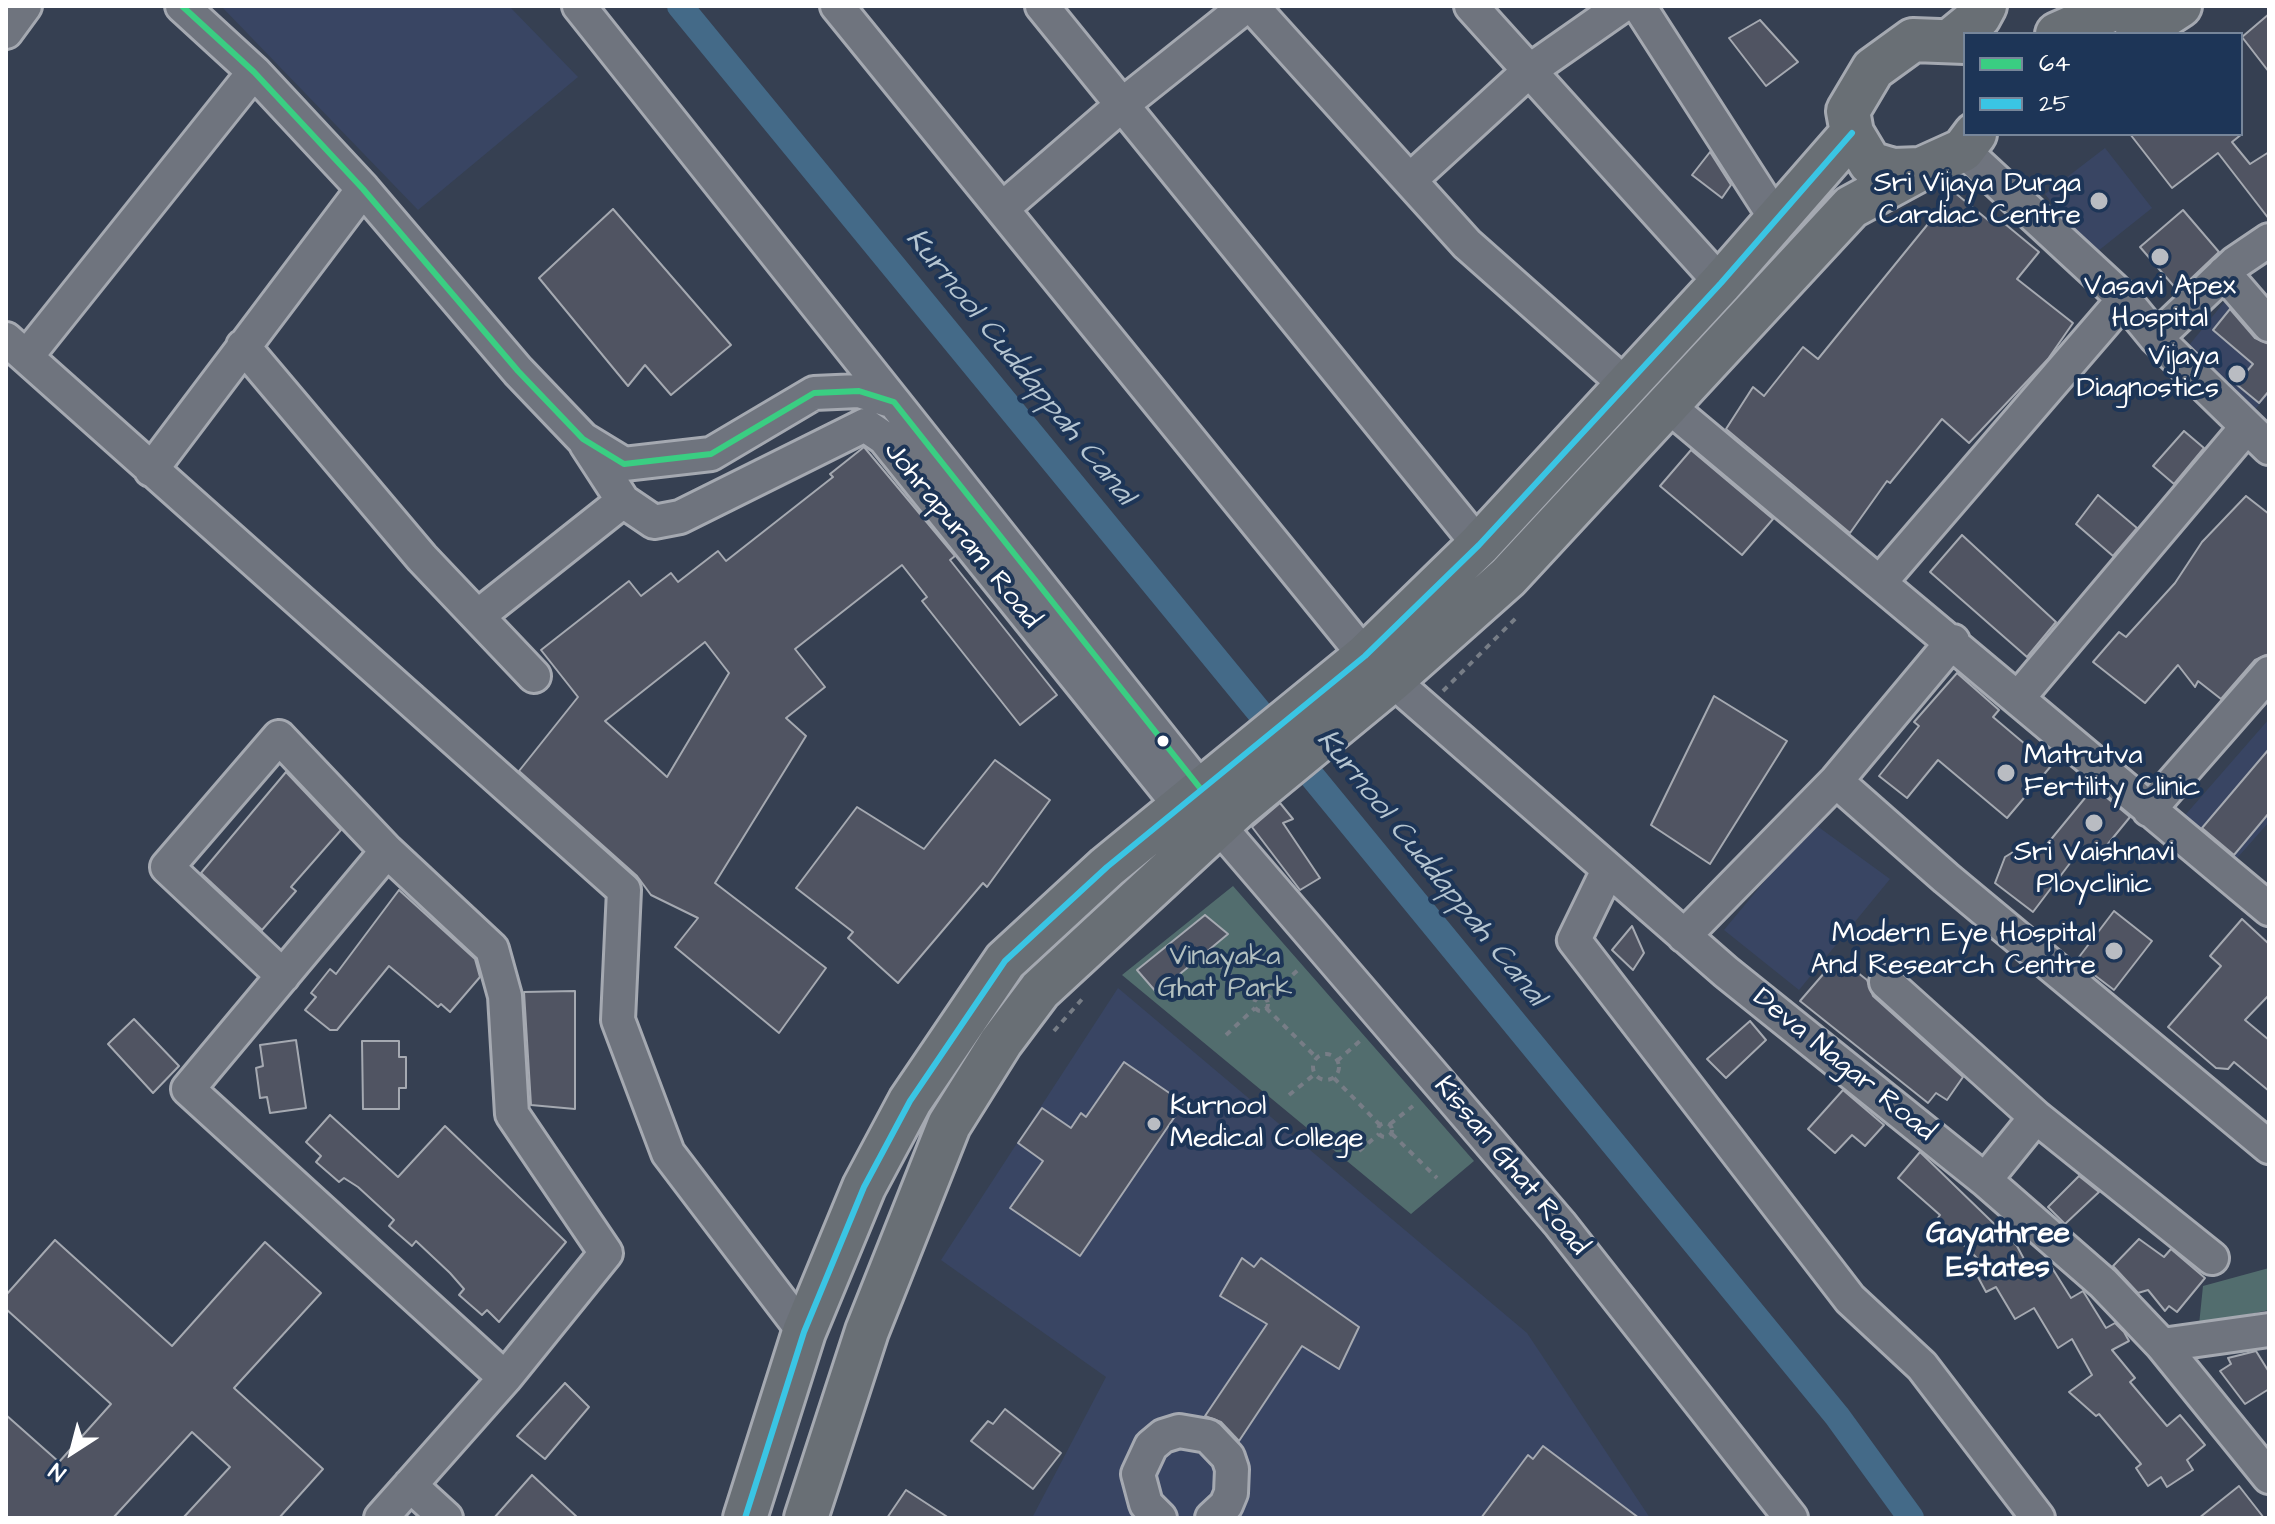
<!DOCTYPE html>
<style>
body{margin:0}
#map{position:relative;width:2275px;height:1524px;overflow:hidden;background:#364052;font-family:"Architects Daughter",sans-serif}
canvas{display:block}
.frame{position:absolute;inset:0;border:8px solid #fff;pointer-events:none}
.legend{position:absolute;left:1963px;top:32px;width:280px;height:104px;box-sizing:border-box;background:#1d3557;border:2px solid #77869a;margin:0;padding:10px 14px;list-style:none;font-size:24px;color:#fff}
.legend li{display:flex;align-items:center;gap:16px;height:40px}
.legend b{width:40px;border:2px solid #77869a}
.north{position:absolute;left:32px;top:1412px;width:80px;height:80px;-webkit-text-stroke:6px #1d3557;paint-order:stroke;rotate:216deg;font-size:22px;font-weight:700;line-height:32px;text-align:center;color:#fff}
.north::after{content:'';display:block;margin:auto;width:28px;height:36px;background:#fff;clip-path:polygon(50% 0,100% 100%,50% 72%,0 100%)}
</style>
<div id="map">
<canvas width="2275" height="1524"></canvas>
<div class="frame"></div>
<ul class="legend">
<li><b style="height:10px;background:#3ace82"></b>64</li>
<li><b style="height:10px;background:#3ac5e4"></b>25</li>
</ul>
<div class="north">N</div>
</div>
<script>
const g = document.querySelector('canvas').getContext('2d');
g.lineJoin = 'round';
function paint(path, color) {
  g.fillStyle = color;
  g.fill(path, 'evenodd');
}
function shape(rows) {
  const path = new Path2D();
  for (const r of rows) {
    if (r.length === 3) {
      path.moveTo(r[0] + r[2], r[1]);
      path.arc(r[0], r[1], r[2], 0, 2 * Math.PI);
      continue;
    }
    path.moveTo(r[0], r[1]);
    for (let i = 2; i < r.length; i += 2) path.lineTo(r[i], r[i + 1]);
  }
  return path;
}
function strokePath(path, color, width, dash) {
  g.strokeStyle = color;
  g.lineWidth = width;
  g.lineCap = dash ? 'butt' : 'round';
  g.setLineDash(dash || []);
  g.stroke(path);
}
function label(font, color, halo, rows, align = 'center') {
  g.font = font + ' "Architects Daughter",sans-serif';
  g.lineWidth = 8;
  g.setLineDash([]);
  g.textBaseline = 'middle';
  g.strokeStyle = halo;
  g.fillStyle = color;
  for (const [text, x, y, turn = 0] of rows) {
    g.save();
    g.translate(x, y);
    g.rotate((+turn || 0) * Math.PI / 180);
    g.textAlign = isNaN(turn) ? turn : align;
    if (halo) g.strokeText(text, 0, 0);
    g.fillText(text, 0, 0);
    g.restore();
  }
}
const built = shape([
 [221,6,509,6,578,77,418,210],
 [2105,148,2152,208,2093,255,2045,194],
 [2229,296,2269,327,2269,394,2251,414,2182,354],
 [2269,719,2269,822,2231,865,2180,821],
 [1813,823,1890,879,1799,990,1724,930],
 [1118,988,1527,1333,1650,1518,1032,1518,1106,1377,941,1260]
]);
const green = shape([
 [1233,886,1474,1161,1411,1214,1122,975],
 [2269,1268,2269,1310,2199,1325,2203,1286]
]);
const canal = shape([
 [680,6,1837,1416,1911,1518]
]);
const building = shape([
 [2269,14,2269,72,2242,37,2269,14],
 [1760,20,1798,62,1766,86,1729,38,1760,20],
 [2130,134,2242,134,2232,142,2250,164,2269,152,2269,219,2218,153,2172,188,2130,134],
 [1710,152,1731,185,1722,198,1692,175,1710,152],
 [1954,192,1994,225,1999,219,2039,252,2017,279,2073,323,2048,359,1969,443,1942,419,1890,483,1887,481,1850,533,1726,429,1753,387,1764,396,1803,347,1818,359,1954,192],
 [613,209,731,345,671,395,645,365,628,386,539,278,613,209],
 [2183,210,2219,252,2178,291,2140,247,2183,210],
 [2230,309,2255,338,2269,344,2269,391,2259,403,2236,384,2253,364,2213,330,2230,309],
 [2184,431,2204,448,2174,484,2153,466,2184,431],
 [864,447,955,556,950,560,1057,695,1020,725,922,601,927,597,902,565,795,649,825,687,786,718,806,736,715,883,826,968,779,1033,675,947,698,918,651,895,637,876,519,771,578,697,541,650,629,581,641,596,671,573,678,582,718,551,726,561,833,477,830,474,864,447],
 [705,642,729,673,667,777,605,721,705,642],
 [1691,450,1773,519,1742,555,1660,486,1691,450],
 [2098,495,2137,528,2113,556,2076,524,2098,495],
 [2246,496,2269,514,2269,654,2255,660,2221,699,2198,681,2195,687,2178,665,2145,703,2093,662,2119,632,2126,637,2175,583,2202,542,2246,496],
 [1962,535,2056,622,2027,657,1930,572,1962,535],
 [1957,673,1999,710,1993,717,2051,766,2007,818,1938,760,1907,798,1879,776,1919,726,1914,722,1957,673],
 [1714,696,1787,741,1710,864,1651,825,1714,696],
 [2269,749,2269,813,2234,855,2202,828,2269,749],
 [995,760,1050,800,987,887,983,883,898,983,848,938,853,932,796,888,857,807,924,849,995,760],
 [286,772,341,830,291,887,296,891,262,930,201,873,286,772],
 [2094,787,2130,817,2094,861,2080,850,2033,912,1995,883,2005,857,2026,844,2039,854,2094,787],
 [1280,803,1293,819,1283,823,1320,878,1300,890,1252,827,1280,803],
 [399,890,475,959,480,977,450,1012,441,1004,438,1007,389,966,337,1030,330,1030,305,1010,316,997,311,993,330,969,336,974,399,890],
 [2114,911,2152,941,2114,990,2076,961,2114,911],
 [1205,915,1228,934,1157,993,1137,970,1205,915],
 [2242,919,2269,944,2269,995,2245,1020,2269,1040,2269,1091,2234,1062,2228,1069,2216,1068,2168,1027,2221,966,2210,956,2242,919],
 [1632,926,1644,953,1633,970,1612,950,1632,926],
 [1838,957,1867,980,1873,996,1963,1077,1947,1100,1936,1093,1928,1103,1800,1001,1838,957],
 [575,991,575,1109,531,1105,524,992,575,991],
 [134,1019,179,1066,153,1093,108,1044,134,1019],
 [1750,1021,1766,1040,1726,1078,1707,1059,1750,1021],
 [296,1040,306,1108,270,1113,267,1097,260,1098,256,1068,263,1066,260,1045,296,1040],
 [362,1041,399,1041,399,1057,406,1057,406,1088,399,1088,399,1109,363,1109,362,1041],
 [1124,1062,1184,1103,1080,1256,1010,1208,1043,1161,1018,1143,1042,1108,1071,1128,1081,1113,1086,1117,1124,1062],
 [1843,1090,1884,1125,1865,1146,1852,1135,1835,1153,1808,1129,1843,1090],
 [330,1115,398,1177,445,1126,566,1242,499,1322,487,1310,482,1315,459,1295,464,1289,450,1273,416,1241,412,1246,389,1226,394,1220,358,1187,344,1178,339,1182,316,1162,321,1156,306,1142,330,1115],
 [1920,1152,2017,1246,2032,1274,2049,1263,2071,1298,2083,1291,2106,1328,2115,1323,2124,1332,2129,1341,2112,1350,2135,1378,2130,1382,2167,1426,2180,1415,2205,1445,2187,1460,2193,1470,2167,1487,2161,1477,2148,1486,2136,1468,2141,1464,2099,1414,2096,1416,2069,1392,2092,1375,2072,1339,2058,1348,2034,1308,2015,1319,1996,1287,1986,1292,1971,1264,1979,1260,1937,1219,1940,1215,1898,1178,1920,1152],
 [2079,1176,2099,1192,2065,1224,2048,1207,2079,1176],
 [2139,1239,2164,1257,2171,1249,2205,1278,2177,1312,2169,1306,2165,1311,2148,1290,2138,1293,2113,1266,2139,1239],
 [55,1240,172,1346,265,1242,321,1293,234,1388,323,1469,279,1518,183,1518,230,1467,192,1432,113,1518,6,1518,6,1415,59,1462,111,1404,6,1309,6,1295,55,1240],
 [1242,1258,1254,1267,1261,1258,1359,1327,1339,1369,1302,1346,1239,1441,1221,1422,1205,1416,1267,1324,1220,1296,1242,1258],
 [2256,1351,2269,1372,2269,1389,2245,1404,2220,1371,2231,1364,2228,1358,2256,1351],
 [565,1383,589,1407,545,1459,517,1436,565,1383],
 [1005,1409,1061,1453,1033,1489,971,1441,988,1421,993,1424,1005,1409],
 [1543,1446,1639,1518,1481,1518,1528,1455,1533,1459,1543,1446],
 [532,1475,578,1518,494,1518,532,1475],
 [2239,1486,2264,1518,2199,1518,2239,1486],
 [906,1490,949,1518,887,1518,906,1490]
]);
const path = shape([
 [1443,691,1516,618],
 [1209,956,1256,999],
 [1261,1004,7],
 [1266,999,1298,970],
 [1266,1008,1317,1058],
 [1054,1031,1083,998],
 [1226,1035,1255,1008],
 [1326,1067,13],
 [1337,1061,1361,1040],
 [1334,1078,1380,1125],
 [1289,1095,1315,1074],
 [1385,1130,7],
 [1390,1124,1413,1106],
 [1392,1134,1437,1178],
 [1359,1151,1379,1134]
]);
const minor = shape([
 [182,6,254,72,363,189,518,371,583,439,624,464,711,454,814,393,859,391,894,402,1200,788],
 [579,6,894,402],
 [837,6,1365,656],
 [1042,6,1479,545],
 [1252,6,1467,244,1626,385],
 [1471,6,1721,283],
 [1639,6,1776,219],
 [6,32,25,6],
 [1963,150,2124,299,2156,338,2269,448],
 [1410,180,1529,71,1622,6],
 [1004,207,1123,104,1246,6],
 [2224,273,2269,325],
 [2156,338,2235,263,2269,240],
 [6,339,624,890,618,1020,668,1153,804,1332],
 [243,346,422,558,534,676],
 [27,356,254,72],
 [1667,405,2269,909],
 [586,444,623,501,654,522,680,517,865,425,884,438,1180,806],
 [151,470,363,189],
 [1881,581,2124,299],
 [478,616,623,501],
 [1392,680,1726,972,1985,1180,2103,1283,2162,1345,2269,1477],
 [2018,698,2245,429],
 [1836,781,1946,878,2269,1147],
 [2149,810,2269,673],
 [1218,825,1560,1224,1791,1518],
 [1608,870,1574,940,1850,1299,1922,1366,2038,1518],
 [1684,936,1836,781,1953,641],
 [283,976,167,867,279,737,387,851,492,949,505,996,512,1114,606,1253,505,1378],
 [1886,982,2036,1117,2212,1258],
 [1985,1180,2036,1117],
 [2162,1345,2269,1330],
 [410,1485,446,1518],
 [381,1518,505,1378,188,1089,387,851],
 [1160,1518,1146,1504,1138,1474,1151,1446,1163,1436,1179,1431,1208,1436,1228,1457,1232,1469,1231,1493,1226,1505,1212,1518]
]);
const major = shape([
 [2057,34,2120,6],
 [2137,34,2180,6],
 [1952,39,1979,17,1985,6],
 [1965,42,1913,40,1873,69,1848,111,1852,133,1870,163,1893,170,1921,169,1963,150,1975,134],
 [745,1518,804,1332,864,1187,910,1101,1005,961,1107,867,1365,656,1479,545,1721,283,1852,133],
 [806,1518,867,1331,949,1125,1001,1042,1040,990,1238,807,1392,680,1508,577,1851,207,1921,169]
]);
const bus1 = shape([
 [182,6,254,72,363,189,518,371,583,439,624,464,711,454,814,393,859,391,894,402,1200,788]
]);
const bus2 = shape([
 [745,1518,804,1332,864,1187,910,1101,1005,961,1107,867,1365,656,1479,545,1721,283,1852,133]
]);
const markers = [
 [2099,201,10,"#b9bcc2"],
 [2160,257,10,"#b9bcc2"],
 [2237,374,10,"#b9bcc2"],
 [1163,741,7,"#fff"],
 [2006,773,10,"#b9bcc2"],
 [2094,823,10,"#b9bcc2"],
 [2114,951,10,"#b9bcc2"],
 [1154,1124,8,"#b9bcc2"]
];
const poiNames = [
 ["Sri Vijaya Durga",2081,185],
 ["Cardiac Centre",2081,217],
 ["Vasavi Apex",2160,288,"center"],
 ["Hospital",2160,320,"center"],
 ["Vijaya",2219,358],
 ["Diagnostics",2219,390],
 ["Matrutva",2024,757,"left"],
 ["Fertility Clinic",2024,789,"left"],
 ["Sri Vaishnavi",2094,854,"center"],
 ["Ployclinic",2094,886,"center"],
 ["Modern Eye Hospital",2096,935],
 ["And Research Centre",2096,967],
 ["Kurnool",1170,1108,"left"],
 ["Medical College",1170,1140,"left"]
];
const streetNames = [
 ["Johrapuram Road",961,536,51],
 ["Deva Nagar Road",1843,1066,39],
 ["Kissan Ghat Road",1510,1167,50]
];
const parkNames = [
 ["Vinayaka",1225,958],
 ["Ghat Park",1225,990]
];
const waterNames = [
 ["Kurnool Cuddappah Canal",1019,368,51],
 ["Kurnool Cuddappah Canal",1430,869,51]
];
const neighbourhoodNames = [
 ["Gayathree",1998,1236],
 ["Estates",1998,1270]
];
paint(built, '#394563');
paint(green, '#526d6e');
strokePath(canal, '#446a88', 26);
paint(building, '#505462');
strokePath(building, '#a5a9b1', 2);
strokePath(minor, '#a5a9b1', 38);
strokePath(major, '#a5a9b1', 48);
strokePath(path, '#777d86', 4, [6, 6]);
strokePath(minor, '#6f747e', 32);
strokePath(major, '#696f75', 42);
strokePath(bus1, '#3ace82', 6);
strokePath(bus2, '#3ac5e4', 6);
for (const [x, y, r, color] of markers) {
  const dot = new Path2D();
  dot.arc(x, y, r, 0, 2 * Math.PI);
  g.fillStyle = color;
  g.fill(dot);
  strokePath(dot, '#1d3557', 3);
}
label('28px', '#fff', '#1d3557', poiNames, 'right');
label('28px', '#fff', '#1d3557', streetNames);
label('28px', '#b3c0c0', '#1d3557', parkNames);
label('italic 30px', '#b5c5d1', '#1d3557', waterNames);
label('bold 30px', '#fff', '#1d3557', neighbourhoodNames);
</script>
